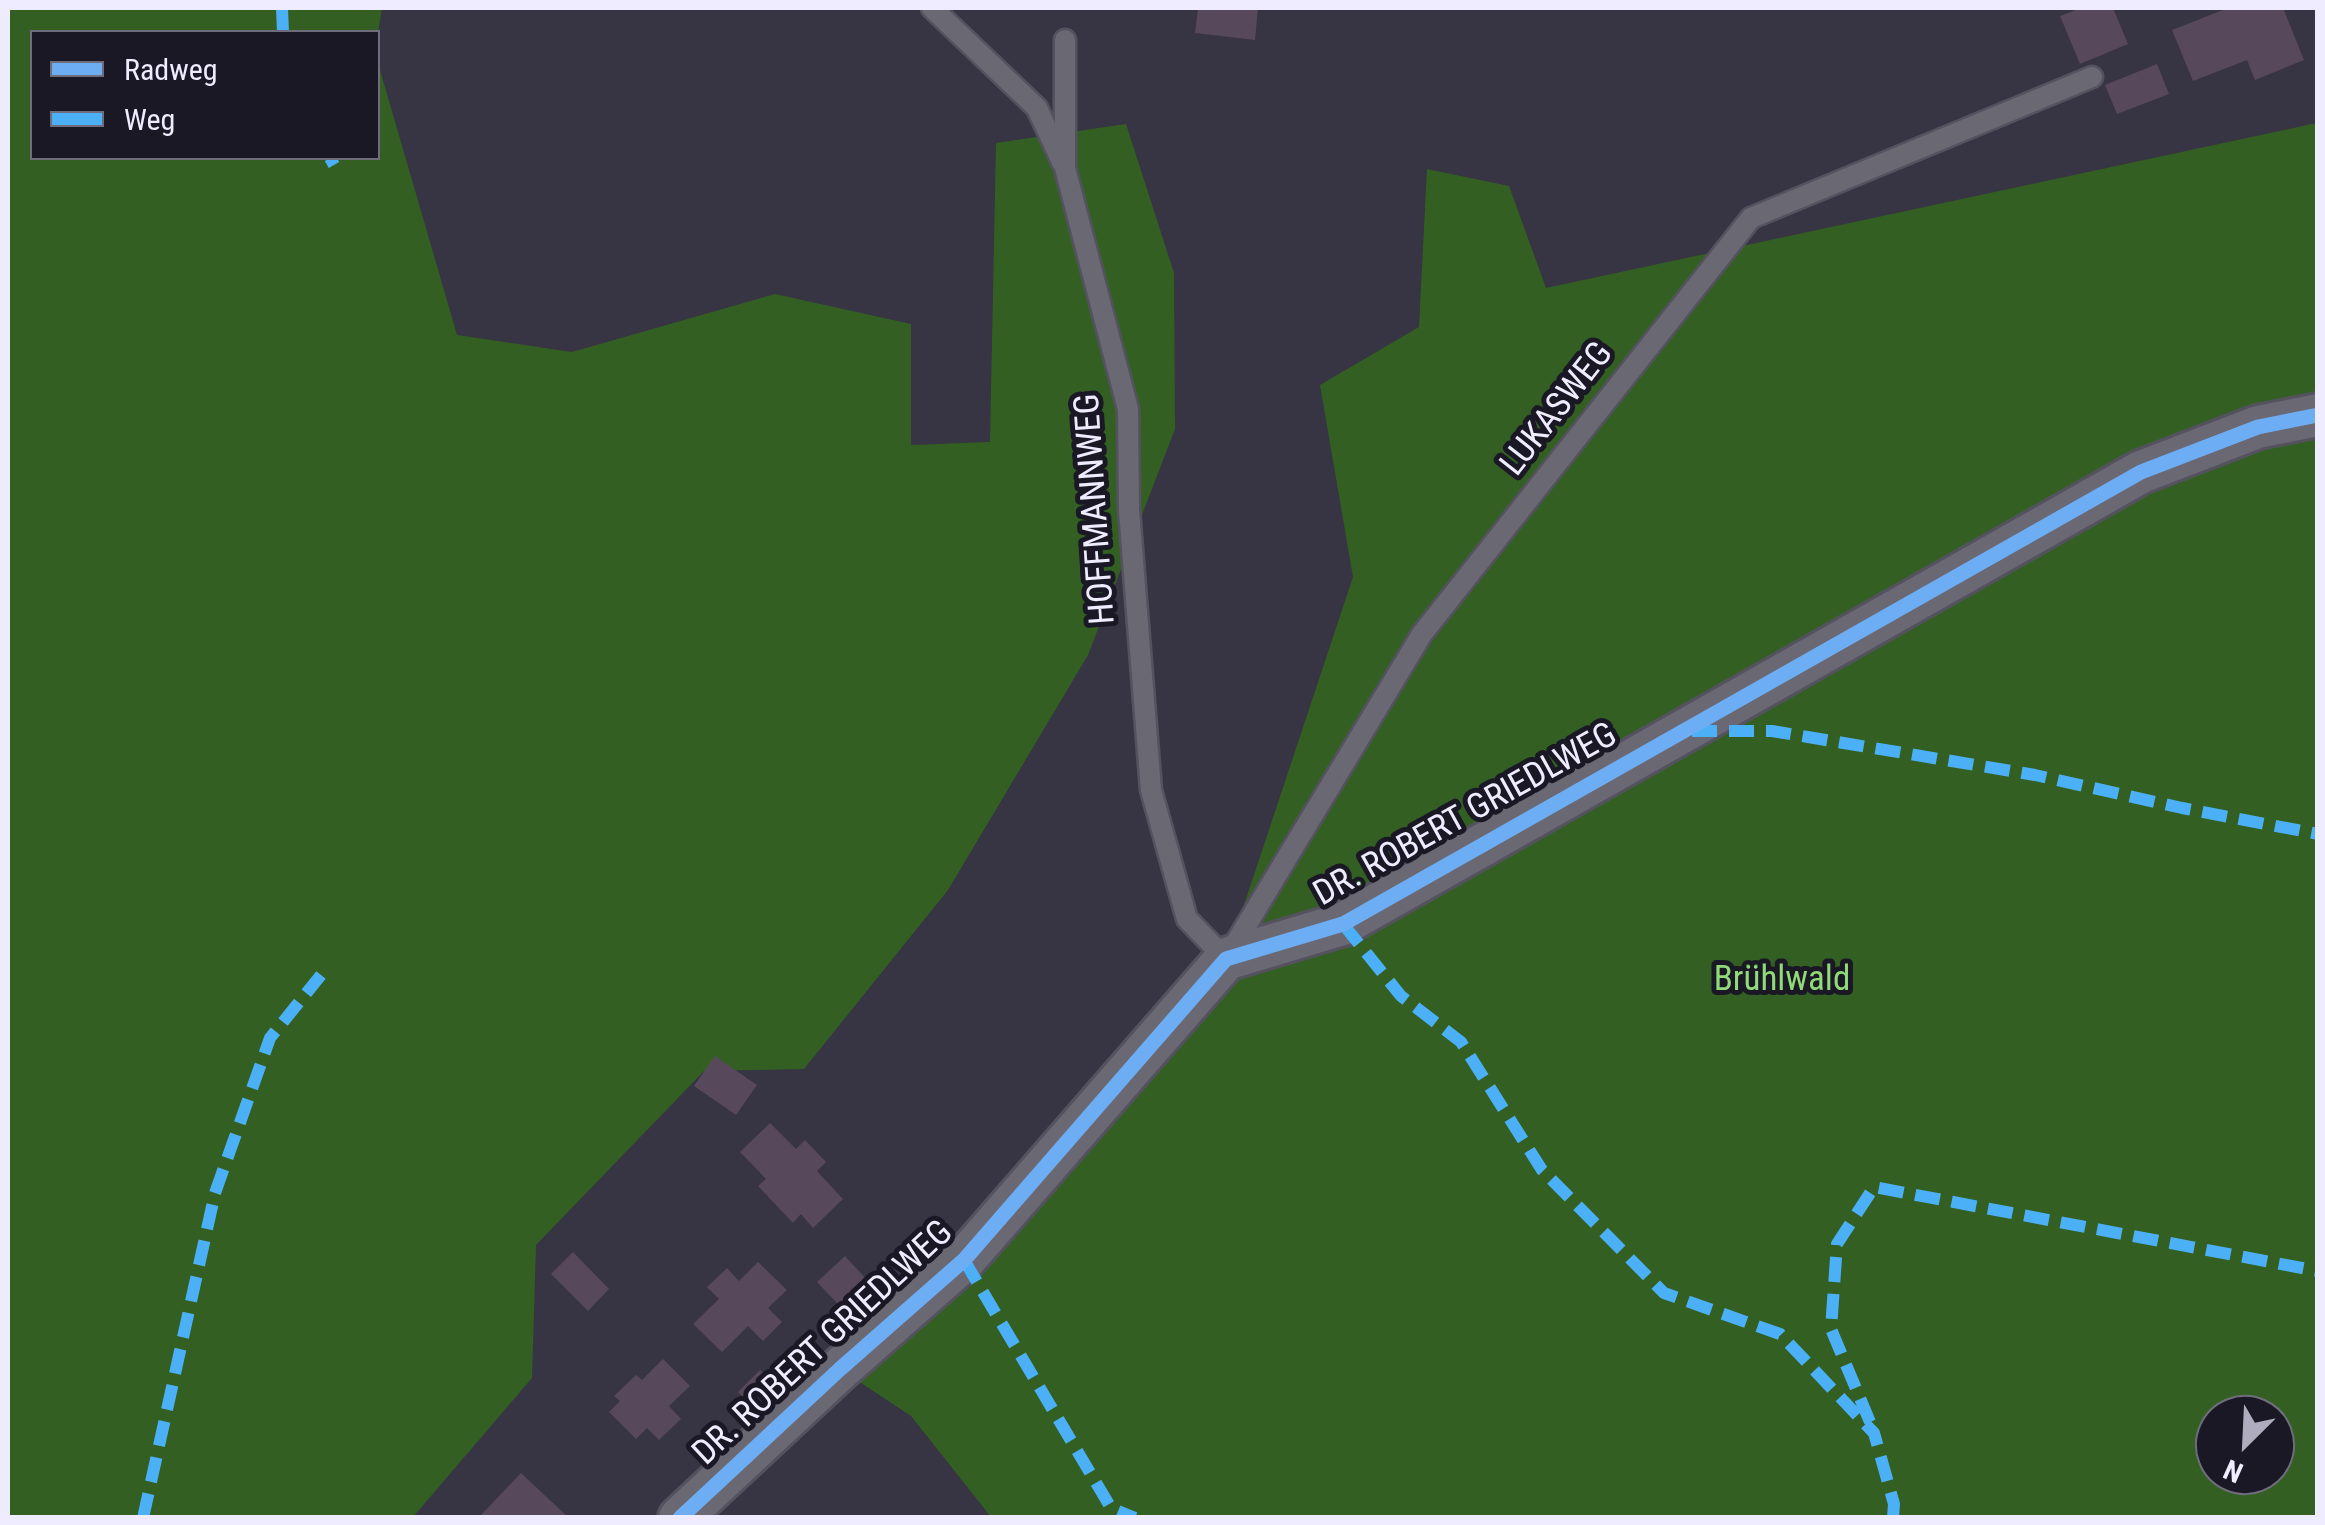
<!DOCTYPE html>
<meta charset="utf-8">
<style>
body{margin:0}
#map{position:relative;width:2325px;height:1525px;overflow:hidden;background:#373443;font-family:"Roboto Condensed",sans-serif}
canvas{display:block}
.frame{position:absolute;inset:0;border:10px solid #eeecfe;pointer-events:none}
.legend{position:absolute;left:30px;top:30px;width:350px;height:130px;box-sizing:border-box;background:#1a1825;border:2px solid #6f6d7c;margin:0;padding:12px 18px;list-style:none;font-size:30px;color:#eeecfe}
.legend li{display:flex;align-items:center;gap:20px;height:50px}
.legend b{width:50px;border:2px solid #6f6d7c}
.north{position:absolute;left:2195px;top:1395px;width:100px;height:100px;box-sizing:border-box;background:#1a1825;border:2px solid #6f6d7c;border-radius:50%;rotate:204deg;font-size:28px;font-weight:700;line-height:40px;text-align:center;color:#eeecfe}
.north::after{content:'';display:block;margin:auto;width:35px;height:45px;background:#aeacbd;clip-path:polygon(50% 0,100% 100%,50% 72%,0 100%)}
</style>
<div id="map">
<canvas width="2325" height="1525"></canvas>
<div class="frame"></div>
<ul class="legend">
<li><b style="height:12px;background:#6dadf4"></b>Radweg</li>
<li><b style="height:12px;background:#4cb0f7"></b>Weg</li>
</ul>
<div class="north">N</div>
</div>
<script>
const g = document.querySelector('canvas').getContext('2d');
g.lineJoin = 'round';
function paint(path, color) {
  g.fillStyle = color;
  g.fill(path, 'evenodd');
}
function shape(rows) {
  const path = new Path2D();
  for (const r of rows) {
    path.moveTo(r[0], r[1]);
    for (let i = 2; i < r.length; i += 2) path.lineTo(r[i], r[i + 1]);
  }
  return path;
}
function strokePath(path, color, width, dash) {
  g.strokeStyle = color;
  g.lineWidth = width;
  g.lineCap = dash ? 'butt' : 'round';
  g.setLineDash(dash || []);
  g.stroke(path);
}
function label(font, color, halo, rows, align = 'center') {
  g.font = font + ' "Roboto Condensed",sans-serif';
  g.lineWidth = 10;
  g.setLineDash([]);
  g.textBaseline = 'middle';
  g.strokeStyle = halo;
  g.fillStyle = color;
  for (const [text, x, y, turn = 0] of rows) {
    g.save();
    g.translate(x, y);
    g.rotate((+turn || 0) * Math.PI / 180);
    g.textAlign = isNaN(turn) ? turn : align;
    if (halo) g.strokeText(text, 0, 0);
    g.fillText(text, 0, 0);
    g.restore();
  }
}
const forest = shape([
 [8,8,382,8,378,33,32,32,32,158,378,158,378,63,457,335,572,352,775,294,911,324,911,445,990,442,996,143,1126,124,1174,273,1175,429,1088,655,948,890,804,1069,704,1071,536,1245,532,1378,413,1517,8,1518],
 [2317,123,2317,1517,991,1517,911,1416,840,1369,1226,959,1353,577,1320,385,1419,327,1427,169,1509,186,1546,288],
 [2215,1415,2275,1415,2275,1475,2215,1475]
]);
const building = shape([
 [1198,8,1258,8,1255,40,1195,33],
 [2081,8,2113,8,2128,44,2080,64,2060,16],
 [2228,8,2283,8,2304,60,2255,80,2247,60,2193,81,2172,30],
 [2157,64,2169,94,2117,114,2105,85],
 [715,1056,757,1085,736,1115,694,1086],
 [770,1123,796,1149,805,1140,826,1162,817,1171,843,1199,813,1228,801,1214,793,1223,758,1186,766,1179,740,1152],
 [573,1252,609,1289,588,1311,551,1274],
 [845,1256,881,1295,854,1321,817,1282],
 [758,1262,787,1290,768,1308,782,1322,763,1341,748,1326,722,1352,693,1324,719,1299,707,1287,727,1268,739,1281],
 [663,1359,690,1386,669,1406,681,1419,659,1440,647,1428,636,1439,609,1412,620,1401,614,1396,636,1375,642,1380],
 [760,1370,783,1393,761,1414,738,1392],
 [521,1473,569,1518,478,1518]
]);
const service = shape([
 [932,8,1037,108,1062,162],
 [1065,40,1065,168,1128,409,1129,510,1151,790,1187,919,1226,959,1422,634,1751,218,2092,77]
]);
const minor = shape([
 [680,1518,840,1369,964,1260,1226,959,1343,924,2141,472,2258,427,2318,415]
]);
const quiet = shape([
 [282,8,283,32],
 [330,158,334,165],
 [1692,731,1772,731,2035,775,2182,808,2318,834],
 [1343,924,1401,996,1461,1042,1542,1170,1664,1293,1780,1334,1874,1433,1894,1504,1893,1518],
 [964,1260,1111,1508,1135,1518],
 [1870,1422,1831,1329,1837,1244,1874,1187,2318,1271],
 [143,1518,215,1193,270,1038,321,975]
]);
const cycleway = shape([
 [680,1518,840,1369,964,1260,1226,959,1343,924,2141,472,2258,427,2318,415]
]);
const streetNames = [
 ["LUKASWEG",1558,410,-52],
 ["HOFFMANNWEG",1097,509,-94],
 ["DR. ROBERT GRIEDLWEG",1466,816,-29],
 ["DR. ROBERT GRIEDLWEG",824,1344,-43]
];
const parkNames = [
 ["Brühlwald",1782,981]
];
paint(forest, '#336022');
paint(building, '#57485b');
strokePath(service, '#555260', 25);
strokePath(minor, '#555260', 48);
strokePath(service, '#6a6873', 20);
strokePath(minor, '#6a6873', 42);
strokePath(quiet, '#4cb0f7', 12, [25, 12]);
strokePath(cycleway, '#6dadf4', 15);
label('35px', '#eeecfe', '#1a1825', streetNames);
label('35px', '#91da78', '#1a1825', parkNames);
</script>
